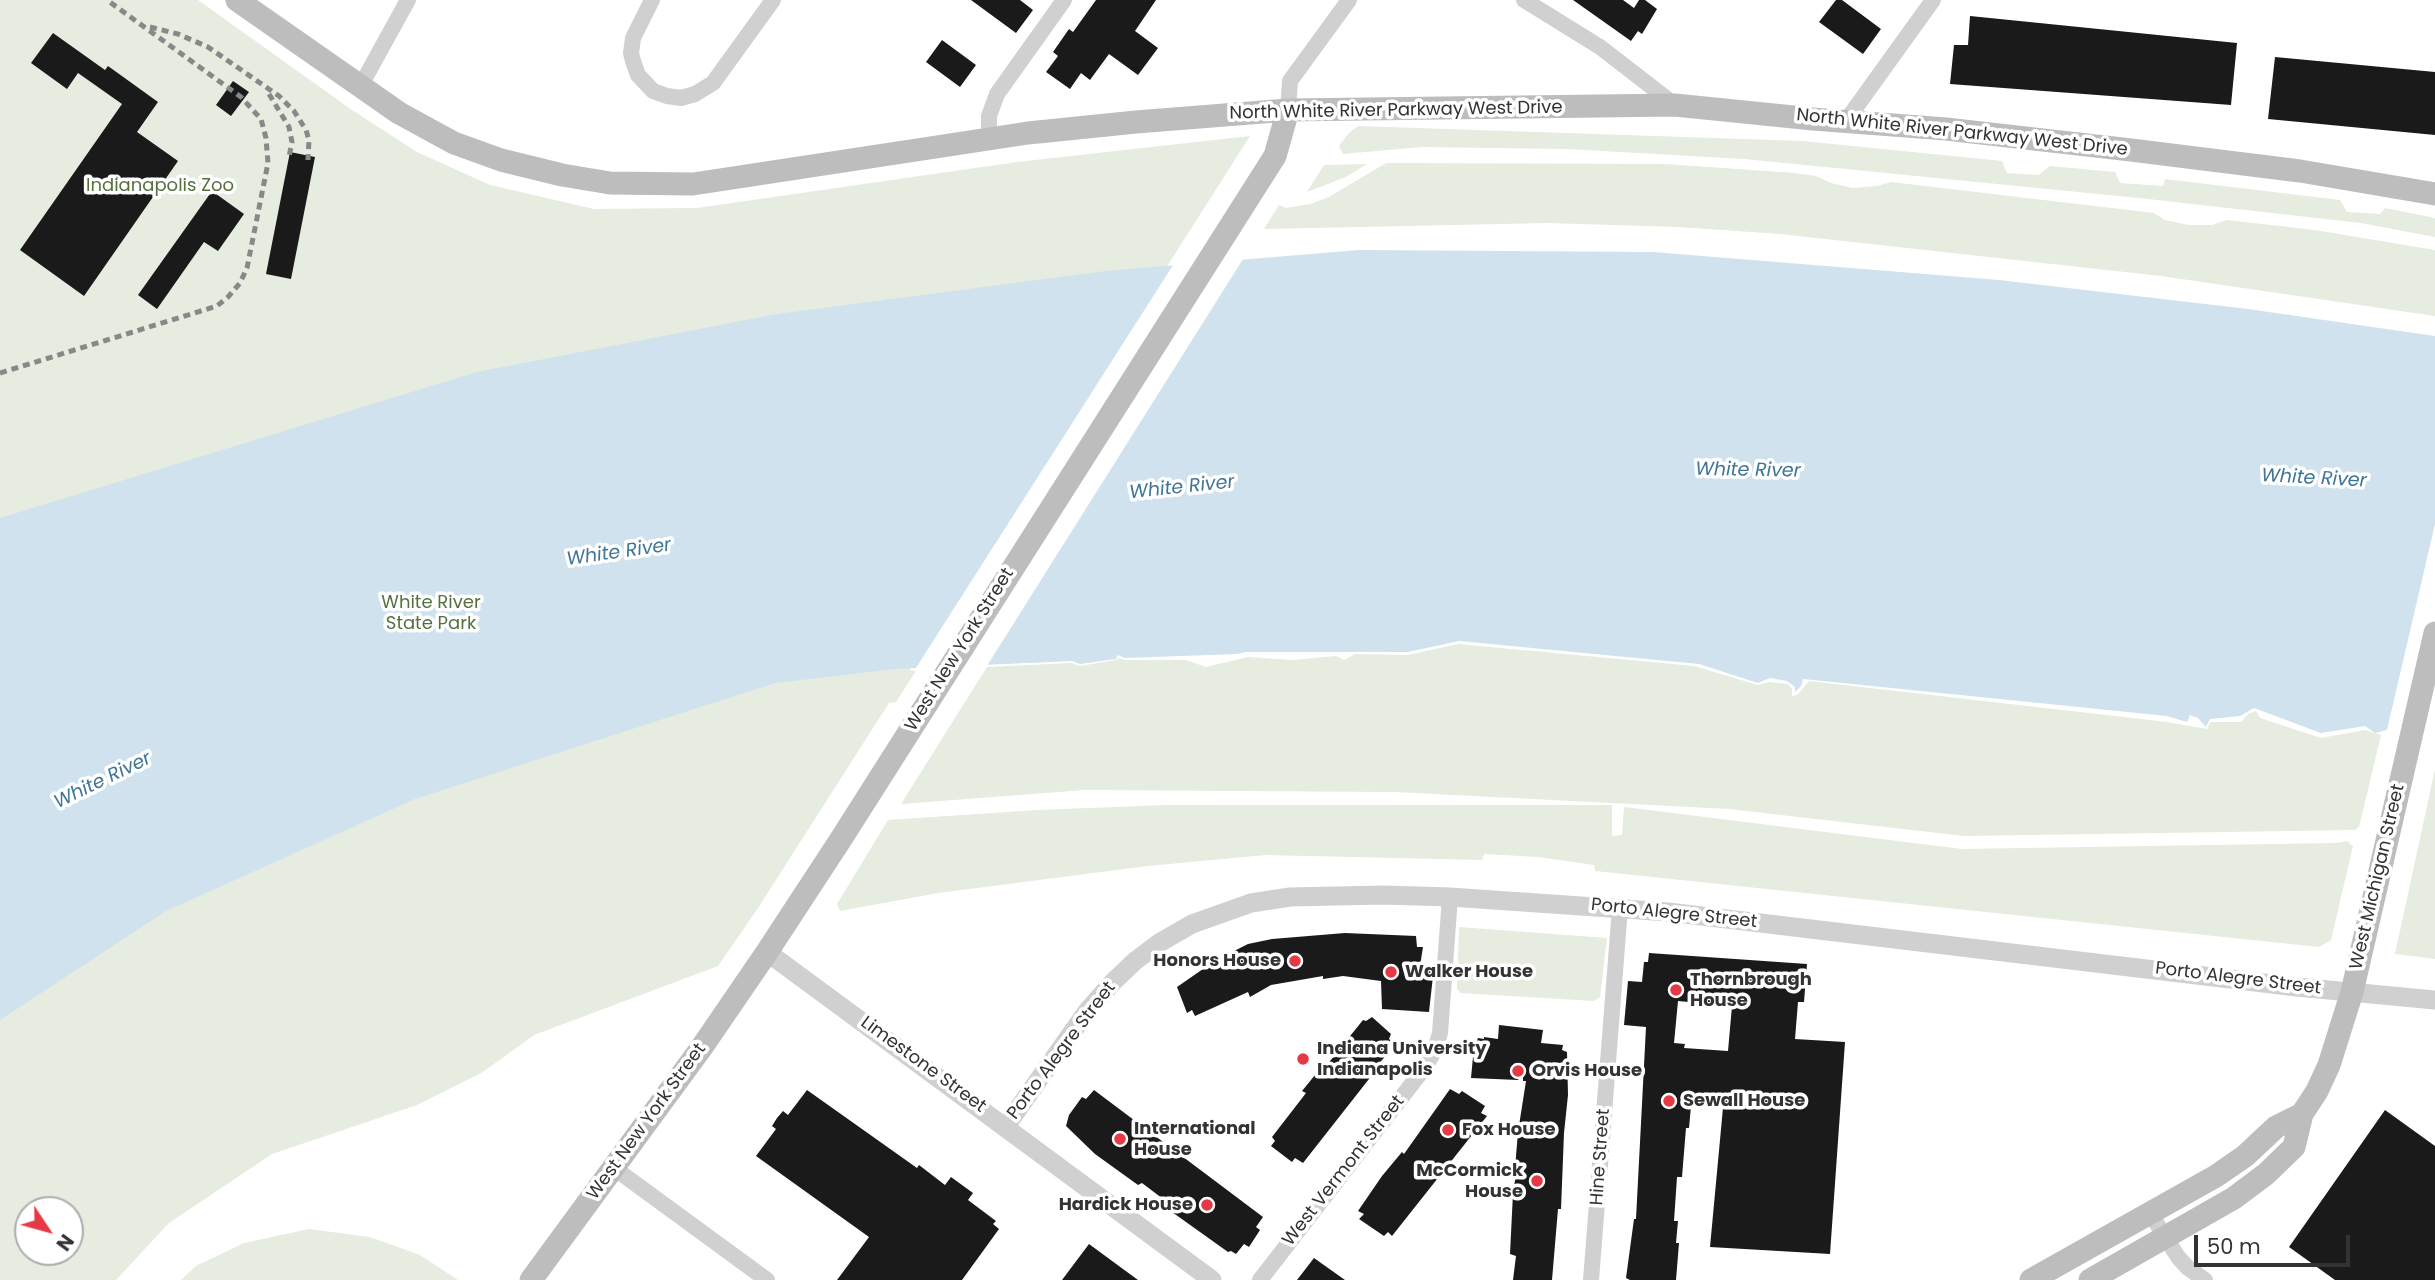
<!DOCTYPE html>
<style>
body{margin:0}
#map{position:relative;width:2435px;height:1280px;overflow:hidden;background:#fff;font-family:Poppins,sans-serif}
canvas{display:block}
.north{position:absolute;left:14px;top:1196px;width:70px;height:70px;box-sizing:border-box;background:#fff;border:2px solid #adadad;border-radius:50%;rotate:126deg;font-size:19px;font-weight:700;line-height:28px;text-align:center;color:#333}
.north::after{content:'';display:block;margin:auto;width:24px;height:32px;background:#e63946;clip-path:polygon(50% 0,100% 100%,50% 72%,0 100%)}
.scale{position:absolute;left:2194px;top:1235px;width:156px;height:32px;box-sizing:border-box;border:4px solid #333;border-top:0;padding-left:9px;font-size:21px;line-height:24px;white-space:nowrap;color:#333;-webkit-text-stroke:5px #fff;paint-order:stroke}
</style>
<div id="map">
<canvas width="2435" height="1280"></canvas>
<div class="north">N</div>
<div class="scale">50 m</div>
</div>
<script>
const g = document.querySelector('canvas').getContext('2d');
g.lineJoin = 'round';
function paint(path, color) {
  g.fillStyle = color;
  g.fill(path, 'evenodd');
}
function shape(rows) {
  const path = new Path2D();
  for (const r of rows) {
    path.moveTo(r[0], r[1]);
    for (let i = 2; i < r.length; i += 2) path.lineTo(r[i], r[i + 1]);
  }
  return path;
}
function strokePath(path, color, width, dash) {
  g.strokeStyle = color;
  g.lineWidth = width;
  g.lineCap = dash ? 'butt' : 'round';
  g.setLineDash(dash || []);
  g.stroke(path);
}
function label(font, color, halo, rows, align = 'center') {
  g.font = font + ' Poppins,sans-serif';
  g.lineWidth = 7;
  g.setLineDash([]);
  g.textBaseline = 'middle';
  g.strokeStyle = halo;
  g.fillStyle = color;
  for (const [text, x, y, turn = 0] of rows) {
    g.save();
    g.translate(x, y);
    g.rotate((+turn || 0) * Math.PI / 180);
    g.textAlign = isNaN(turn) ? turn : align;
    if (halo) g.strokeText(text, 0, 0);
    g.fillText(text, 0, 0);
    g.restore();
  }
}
const green = shape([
 [0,0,198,0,352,110,417,152,490,185,594,209,697,208,1017,162,1250,136,910,670,916,671,896,702,889,703,758,908,718,966,534,1035,483,1072,417,1105,272,1154,169,1223,116,1280,0,1280],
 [28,1210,70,1210,70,1252,28,1252],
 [1358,126,1803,141,2002,161,2007,173,2039,175,2050,166,2115,172,2120,183,2163,186,2165,179,2340,200,2347,212,2380,214,2385,208,2435,218,2435,237,2361,223,2139,198,1744,159,1567,149,1422,147,1343,154,1339,146,1349,133],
 [1386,163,1665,164,1795,173,1816,176,1831,183,1853,188,1877,186,1891,182,2154,213,2165,220,2189,225,2212,225,2227,220,2315,230,2435,250,2435,316,2161,276,1780,234,1678,227,1548,223,1264,229,1279,205,1286,208,1310,204,1329,197],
 [1367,164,1346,177,1307,192,1324,165],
 [1458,644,1694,666,1758,685,1769,682,1788,684,1792,689,1792,696,1797,695,1809,681,2167,722,2207,729,2210,722,2241,722,2248,714,2256,711,2260,718,2321,738,2365,730,2381,735,2359,827,2355,830,1964,836,1729,809,1395,792,1085,790,901,804,987,667,1071,663,1080,666,1116,660,1119,658,1125,660,1186,660,1206,667,1248,657,1292,660,1336,656,1344,660,1355,654,1408,655],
 [2435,769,2435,959,2395,954],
 [1166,805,1612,805,1612,836,1622,835,1624,807,1962,849,2336,843,2347,841,2353,846,2331,940,2319,947,1595,871,1594,865,1538,857,1484,854,1482,860,1265,855,1148,866,938,893,840,911,837,904,888,820,1038,810],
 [1459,927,1607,938,1600,997,1594,1001,1461,993,1457,989],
 [309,1229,370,1237,420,1255,458,1280,181,1280,196,1266,244,1243]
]);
const water = shape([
 [1359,250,1653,252,1999,280,2248,309,2435,336,2435,718,2375,733,2365,726,2321,733,2254,708,2240,716,2210,719,2206,727,2198,718,2190,715,2187,722,2167,716,1803,679,1801,686,1795,692,1795,687,1787,681,1770,678,1758,683,1699,664,1459,641,1408,652,1246,652,1237,654,1125,658,1118,655,1116,659,1080,664,1072,661,895,669,775,683,415,799,166,911,0,1020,0,518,477,372,777,314,1106,271]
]);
const pier = shape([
 [1245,256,985,669,914,671,1175,262],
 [2435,524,2435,722,2386,734]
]);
const building = shape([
 [971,0,1020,0,1033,10,1016,33],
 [1096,0,1156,0,1135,31,1158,48,1138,75,1109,54,1090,80,1081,73,1070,89,1046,72,1058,56,1053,52,1069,29,1073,32],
 [1573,0,1623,0,1634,8,1639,0,1645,0,1657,9,1642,34,1638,31,1631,41],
 [1836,0,1842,0,1881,29,1863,54,1819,22],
 [1970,16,2237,43,2231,105,1950,84,1954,45,1968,45],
 [53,33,105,70,108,66,158,102,137,132,178,161,84,296,20,250,122,104,78,73,67,89,31,63],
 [942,40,976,65,960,87,926,62],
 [2275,57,2435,72,2435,135,2268,119],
 [233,81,249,92,231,116,216,105],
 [290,152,315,157,291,279,266,274],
 [212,191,244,214,218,251,204,242,157,309,138,295],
 [1345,933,1416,936,1417,947,1423,947,1420,966,1434,967,1429,1012,1382,1009,1381,981,1343,976,1323,979,1323,976,1271,985,1250,997,1248,992,1195,1016,1192,1010,1187,1013,1177,987,1216,960,1248,944,1272,939],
 [1649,953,1807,964,1804,1002,1798,1002,1795,1039,1845,1042,1830,1254,1710,1247,1724,1097,1692,1095,1689,1128,1686,1128,1682,1177,1677,1177,1674,1221,1678,1221,1676,1243,1679,1243,1676,1280,1630,1280,1626,1278,1634,1219,1636,1219,1646,1027,1624,1025,1628,981,1642,982,1644,962,1648,962],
 [1678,1001,1732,1006,1728,1051,1684,1048,1685,1044,1674,1043],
 [1372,1017,1391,1034,1389,1039,1396,1045,1382,1060,1369,1079,1303,1163,1295,1158,1292,1162,1271,1146,1275,1141,1272,1137,1306,1093,1302,1091,1324,1064,1326,1066,1363,1020,1366,1021],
 [1499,1025,1543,1030,1541,1043,1563,1045,1562,1050,1567,1052,1568,1095,1564,1133,1561,1209,1558,1209,1552,1280,1513,1280,1516,1256,1510,1254,1513,1193,1517,1168,1515,1168,1518,1132,1526,1081,1523,1081,1523,1073,1518,1080,1471,1078,1473,1057,1446,1049,1476,1043,1478,1038,1484,1039,1484,1037,1498,1039],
 [1450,1089,1459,1094,1462,1091,1485,1106,1481,1113,1487,1116,1392,1236,1388,1232,1384,1236,1359,1219,1364,1214,1358,1211,1382,1176,1402,1152,1404,1154],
 [807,1090,917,1168,919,1165,945,1185,951,1177,973,1193,968,1200,996,1221,993,1224,999,1229,962,1280,837,1280,869,1237,756,1156,776,1129,772,1126,777,1118,783,1111,788,1115],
 [1094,1090,1263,1217,1256,1227,1260,1230,1249,1247,1244,1244,1236,1254,1231,1251,1228,1252,1172,1212,1175,1208,1142,1183,1138,1185,1095,1154,1066,1126,1069,1115,1082,1097,1086,1099],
 [2385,1110,2435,1146,2435,1280,2335,1280,2289,1247],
 [1089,1244,1138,1280,1062,1280],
 [1314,1258,1345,1280,1297,1280]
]);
const minor = shape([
 [652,0,633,38,631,53,633,61,638,75,653,91,667,96,681,98,695,94,713,83,773,0],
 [1524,0,1600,47,1675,105],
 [360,87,408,0],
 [1288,110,1290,81,1349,0],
 [1846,121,1933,0],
 [989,139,989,116,997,94,1064,0],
 [614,1168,767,1280],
 [2150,1213,2178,1257,2188,1268,2205,1280],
 [1260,1280,1425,1067,1435,1050,1440,1033,1450,897],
 [1591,1280,1620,908]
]);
const tertiary = shape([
 [767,952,1212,1280],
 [1006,1126,1088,1010,1113,982,1135,961,1159,943,1192,924,1251,903,1290,897,1383,895,1450,897,1668,912,2297,987,2435,1000]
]);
const secondary = shape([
 [237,0,399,113,454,143,501,160,562,175,610,183,693,184,1028,133,1136,122,1288,110,1675,105,1813,119,1946,129,2131,150,2300,171,2435,194],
 [531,1280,702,1047,767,952,841,839,1275,156,1288,110],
 [2031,1280,2216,1176,2245,1156,2276,1127,2302,1114],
 [2090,1280,2234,1198,2266,1174,2294,1147,2302,1114,2317,1091,2329,1065,2352,992,2435,633]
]);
const rail = shape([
 [150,27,178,34,208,47,279,96,294,111,306,130,309,140,308,160],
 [269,94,289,127,292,142,289,157],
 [0,373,217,306,228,297,240,283,247,268,268,163,266,138,261,119,241,97,107,0]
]);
const markers = [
 [1295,961,7,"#e63946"],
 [1391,972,7,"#e63946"],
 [1676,990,7,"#e63946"],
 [1303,1059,7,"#e63946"],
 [1518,1071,7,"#e63946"],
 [1669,1101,7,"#e63946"],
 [1448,1130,7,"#e63946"],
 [1120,1139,7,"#e63946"],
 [1537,1181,7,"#e63946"],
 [1207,1205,7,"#e63946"]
];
const streetNames = [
 ["North White River Parkway West Drive",1396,111,-1],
 ["North White River Parkway West Drive",1962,133,6],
 ["West New York Street",960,650,-58],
 ["West Michigan Street",2378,877,-77],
 ["Porto Alegre Street",1674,914,6],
 ["Porto Alegre Street",2238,979,7],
 ["Porto Alegre Street",1062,1051,-53],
 ["Limestone Street",923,1065,36],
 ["West New York Street",647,1122,-54],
 ["Hine Street",1601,1157,-86],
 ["West Vermont Street",1344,1171,-52]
];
const parkNames = [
 ["Indianapolis Zoo",160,186],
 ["White River",431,603],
 ["State Park",431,624]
];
const poiNames = [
 ["Honors House",1281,961,"right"],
 ["Walker House",1405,972],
 ["Thornbrough",1690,980],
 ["House",1690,1001],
 ["Indiana University",1317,1049],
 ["Indianapolis",1317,1070],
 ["Orvis House",1532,1071],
 ["Sewall House",1683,1101],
 ["International",1134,1129],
 ["House",1134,1150],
 ["Fox House",1462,1130],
 ["McCormick",1523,1171,"right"],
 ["House",1523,1192,"right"],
 ["Hardick House",1193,1205,"right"]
];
const waterNames = [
 ["White River",1748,471,1],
 ["White River",2314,479,3],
 ["White River",1182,488,-6],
 ["White River",619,553,-8],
 ["White River",103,781,-26]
];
paint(green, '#e6ecdf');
paint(water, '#cfe2ee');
paint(pier, '#fff');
paint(building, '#1a1a1a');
strokePath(minor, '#d0d0d0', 16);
strokePath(tertiary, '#d0d0d0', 19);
strokePath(secondary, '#bdbdbd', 23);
strokePath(rail, '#888', 5, [7, 5]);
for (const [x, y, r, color] of markers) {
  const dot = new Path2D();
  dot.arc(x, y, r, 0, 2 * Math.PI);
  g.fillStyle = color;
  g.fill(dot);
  strokePath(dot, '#fff', 2.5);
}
label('18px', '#333', '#fff', streetNames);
label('18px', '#56703f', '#fff', parkNames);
label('bold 18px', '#333', '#fff', poiNames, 'left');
label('italic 19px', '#3f7597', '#fff', waterNames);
</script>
